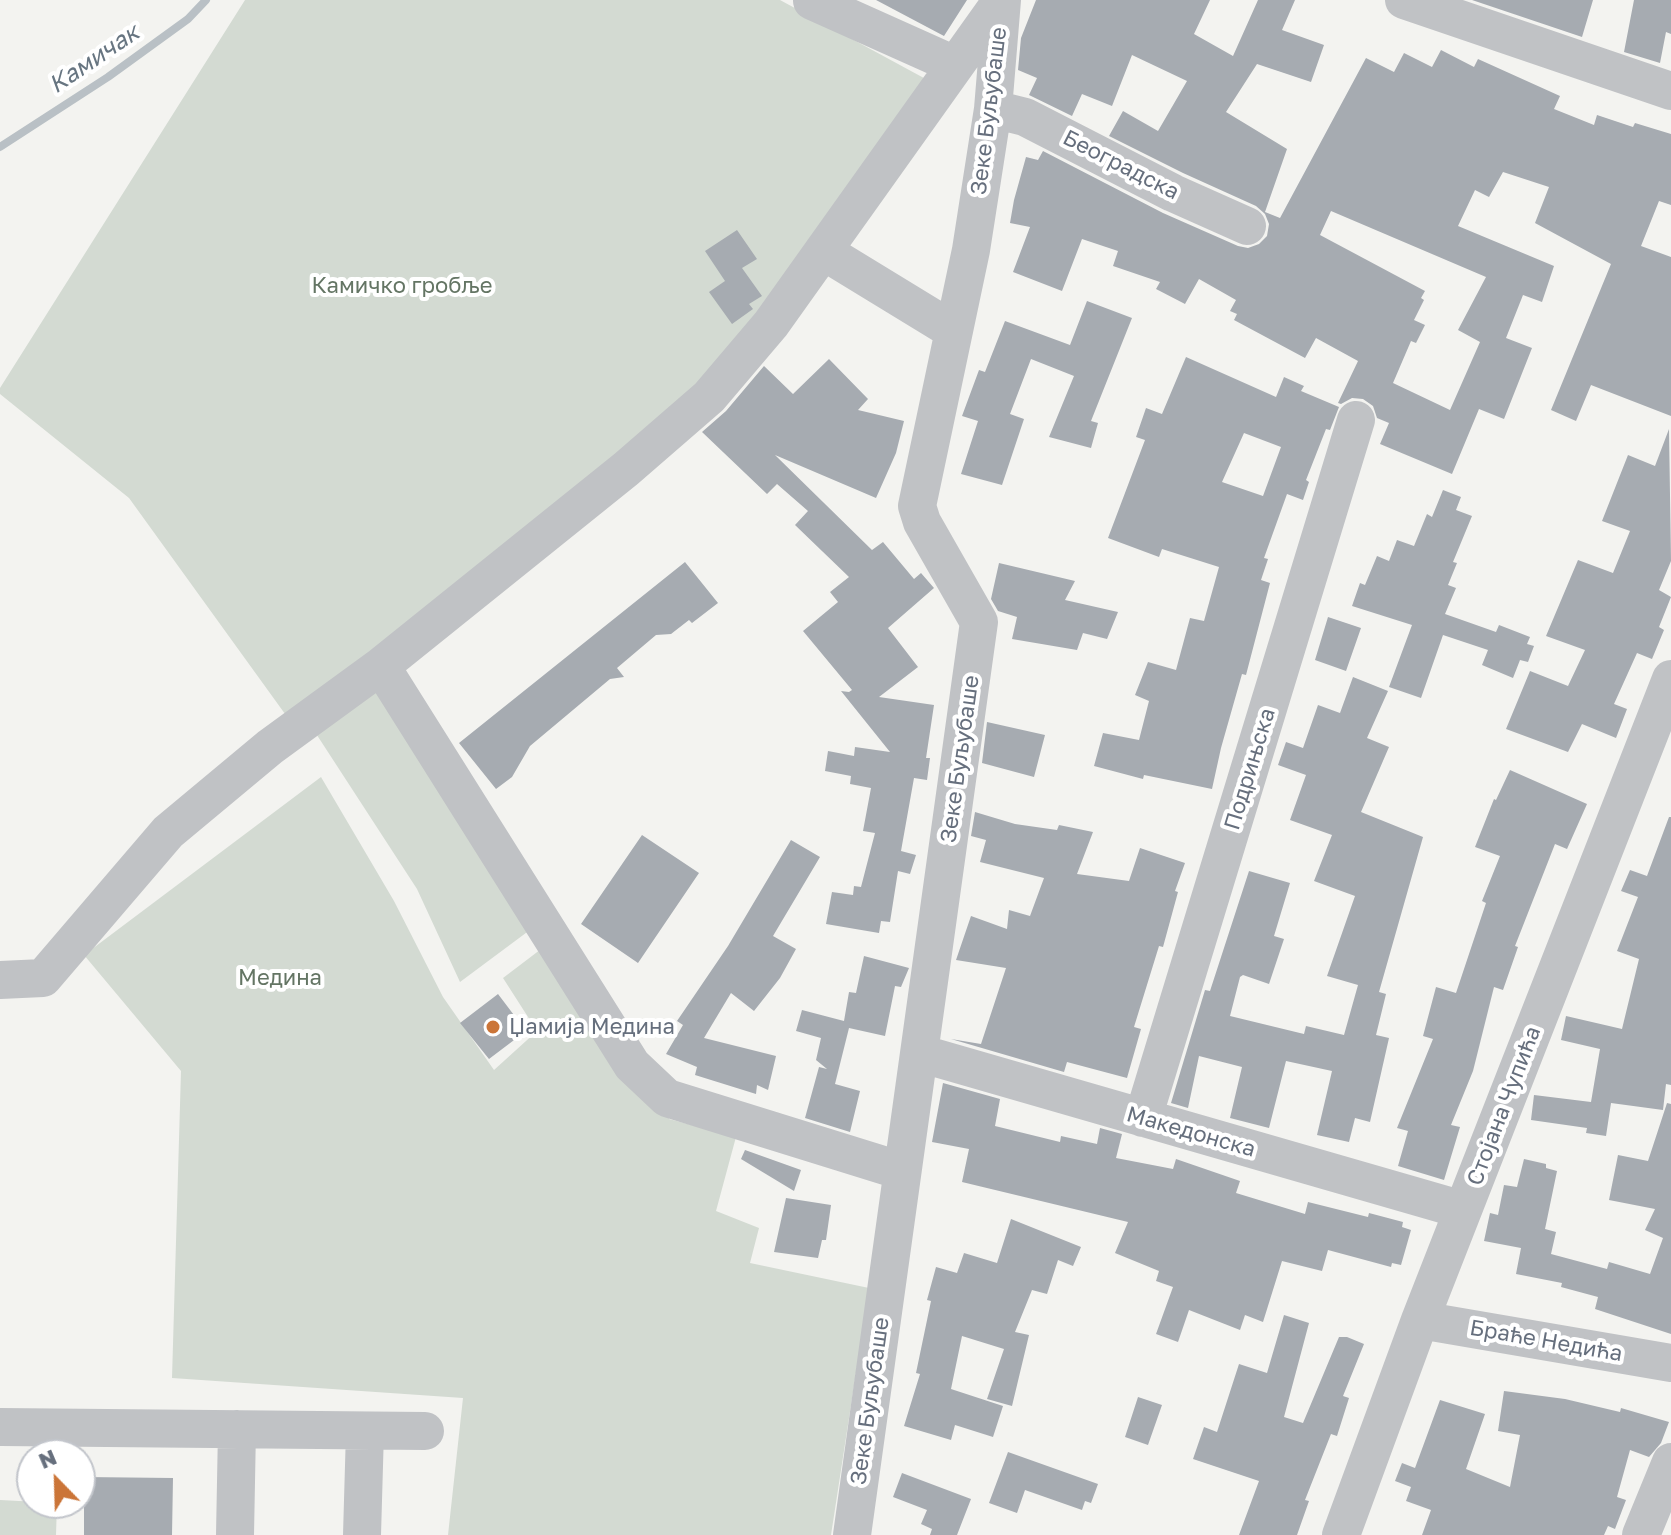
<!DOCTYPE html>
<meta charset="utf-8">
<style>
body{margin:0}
#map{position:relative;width:1671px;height:1535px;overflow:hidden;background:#f3f3f0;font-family:"Golos Text",sans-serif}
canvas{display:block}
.north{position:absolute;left:16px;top:1439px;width:80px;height:80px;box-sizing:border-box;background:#fff;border:2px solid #c2c5cb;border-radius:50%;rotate:337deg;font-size:22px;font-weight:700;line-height:32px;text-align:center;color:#666f7d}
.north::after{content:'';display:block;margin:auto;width:28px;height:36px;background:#cb7538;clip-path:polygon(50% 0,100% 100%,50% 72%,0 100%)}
</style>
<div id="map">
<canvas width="1671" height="1535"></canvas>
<div class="north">N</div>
</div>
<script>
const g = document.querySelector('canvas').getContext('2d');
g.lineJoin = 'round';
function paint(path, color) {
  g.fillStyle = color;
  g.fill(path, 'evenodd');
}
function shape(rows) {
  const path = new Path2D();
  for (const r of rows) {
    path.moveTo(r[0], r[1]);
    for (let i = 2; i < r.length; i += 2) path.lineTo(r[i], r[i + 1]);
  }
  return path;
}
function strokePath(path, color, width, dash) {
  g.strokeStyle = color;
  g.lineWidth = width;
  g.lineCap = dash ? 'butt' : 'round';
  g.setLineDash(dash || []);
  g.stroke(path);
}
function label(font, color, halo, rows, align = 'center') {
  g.font = font + ' "Golos Text",sans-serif';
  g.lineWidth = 8;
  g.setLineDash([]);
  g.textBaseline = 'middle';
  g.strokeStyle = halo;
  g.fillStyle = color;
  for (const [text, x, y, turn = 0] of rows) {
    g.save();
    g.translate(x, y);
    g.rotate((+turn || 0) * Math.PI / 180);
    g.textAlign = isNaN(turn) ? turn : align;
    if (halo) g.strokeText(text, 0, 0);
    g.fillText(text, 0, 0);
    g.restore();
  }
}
const green = shape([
 [245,0,780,0,946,90,711,381,293,725,129,498,0,394,0,388],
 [388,677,542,921,460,982,417,889,313,729],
 [321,777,394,901,443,997,494,1070,537,1031,503,978,553,940,667,1098,669,1119,736,1137,716,1211,759,1228,750,1263,869,1288,831,1535,448,1535,463,1398,172,1378,181,1071,84,955],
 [0,1500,57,1503,56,1535,0,1535]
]);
const stream = shape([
 [0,147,108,77,188,19,206,0]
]);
const building = shape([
 [876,0,967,0,944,36],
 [1036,0,1210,0,1194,34,1233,56,1258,0,1295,0,1282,30,1324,45,1311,82,1257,64,1226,112,1287,149,1265,212,1280,218,1366,58,1394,72,1404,53,1432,67,1441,50,1474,67,1478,59,1560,96,1554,109,1594,125,1597,115,1633,127,1635,123,1671,134,1671,205,1659,201,1641,246,1671,257,1671,416,1591,385,1576,421,1551,410,1611,264,1535,223,1549,187,1503,172,1489,197,1475,190,1458,226,1554,266,1542,302,1523,295,1506,338,1532,348,1504,419,1479,409,1452,474,1380,444,1389,423,1377,418,1373,406,1363,399,1352,398,1341,404,1338,403,1358,361,1316,338,1305,358,1234,320,1237,314,1230,311,1236,300,1199,279,1185,304,1156,289,1160,282,1113,266,1118,251,1082,239,1062,291,1013,272,1030,227,1010,223,1014,200,1026,157,1038,160,1043,151,1163,213,1238,246,1248,248,1259,244,1267,236,1269,224,1265,214,1256,206,1183,173,1109,136,1123,111,1158,131,1187,81,1132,55,1112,106,1082,94,1072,116,1029,95,1037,78,1018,70,1021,38],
 [1331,211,1486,277,1458,330,1480,342,1450,410,1393,383,1411,341,1416,343,1425,325,1414,320,1424,300,1421,298,1425,291,1320,235],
 [1472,0,1593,0,1582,37],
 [1634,0,1671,0,1671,34,1666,32,1660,63,1624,52],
 [737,230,757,259,742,268,762,296,749,304,753,309,732,324,709,292,725,281,705,251],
 [1087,301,1132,318,1091,421,1098,423,1091,448,1049,437,1074,376,1031,359,1010,414,1024,419,1002,485,961,474,978,421,962,416,979,370,985,372,1005,321,1070,345],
 [1186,357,1276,397,1284,377,1304,386,1301,391,1339,407,1330,430,1326,429,1306,480,1309,482,1303,500,1287,494,1264,558,1268,559,1261,580,1270,583,1246,675,1242,674,1221,748,1212,789,1144,775,1143,779,1094,766,1103,733,1139,740,1149,701,1135,695,1148,662,1176,670,1190,618,1204,621,1219,567,1162,549,1159,557,1108,538,1145,440,1136,437,1146,408,1162,414],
 [1244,433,1281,447,1263,496,1222,482],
 [829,359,868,399,858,410,904,421,896,453,876,498,775,455,872,550,883,542,914,579,921,573,934,588,888,628,918,667,879,697,934,705,926,758,930,758,927,780,914,778,901,851,916,855,910,874,898,871,890,922,881,921,879,933,826,924,832,892,853,895,854,886,861,887,875,833,863,831,871,788,850,784,851,776,825,771,828,751,854,756,855,747,890,752,841,691,849,692,852,690,803,631,838,602,830,592,849,577,795,525,808,511,777,484,767,494,702,432,726,411,764,366,793,394],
 [1669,429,1671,561,1659,590,1671,597,1659,627,1664,630,1652,659,1637,653,1614,704,1627,709,1616,738,1582,724,1568,752,1506,729,1530,671,1568,686,1585,650,1546,636,1578,560,1613,573,1630,531,1602,521,1628,455,1655,466],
 [1443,490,1461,497,1456,510,1472,516,1453,562,1457,563,1448,585,1456,588,1445,614,1496,632,1499,625,1530,637,1527,644,1534,646,1528,662,1520,660,1513,678,1482,665,1488,650,1443,635,1421,698,1389,687,1412,625,1352,606,1360,583,1365,585,1377,556,1389,561,1397,540,1414,546,1427,514,1432,517],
 [685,562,718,603,692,623,689,620,671,634,656,635,617,668,624,677,610,679,530,746,512,777,496,789,459,743],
 [999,563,1075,581,1065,600,1118,612,1107,639,1083,633,1077,650,1012,639,1017,617,998,611,991,599],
 [1328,617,1361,628,1346,671,1315,660],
 [1353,677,1388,691,1367,738,1389,747,1361,812,1423,837,1379,992,1386,994,1376,1035,1389,1038,1370,1122,1355,1118,1349,1142,1317,1135,1332,1071,1286,1061,1269,1128,1230,1118,1242,1067,1199,1056,1188,1108,1171,1103,1205,990,1210,991,1249,871,1290,883,1274,936,1284,939,1269,984,1243,975,1240,977,1230,1016,1304,1034,1306,1026,1344,1035,1358,985,1327,976,1355,896,1314,881,1332,835,1290,820,1306,775,1278,765,1286,742,1303,748,1318,705,1340,713],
 [987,722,1045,735,1034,777,982,763],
 [1510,770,1587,804,1567,849,1555,844,1515,946,1518,947,1503,990,1494,987,1473,1071,1451,1125,1460,1127,1444,1180,1398,1166,1408,1131,1397,1128,1433,1039,1423,1036,1436,987,1456,993,1486,903,1482,901,1500,856,1475,847,1494,799,1496,800],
 [975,812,1015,824,1057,830,1059,825,1093,832,1077,874,1129,881,1140,848,1185,863,1175,891,1178,892,1163,947,1159,946,1134,1027,1141,1029,1127,1078,1067,1062,1064,1072,951,1039,981,1044,1006,968,956,960,971,916,1007,929,1009,910,1030,916,1044,878,980,862,986,840,971,836],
 [1669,817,1671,817,1671,1085,1666,1084,1663,1110,1611,1103,1606,1136,1586,1133,1587,1128,1531,1120,1534,1095,1591,1102,1600,1049,1561,1040,1566,1016,1622,1029,1639,959,1617,951,1638,897,1621,891,1630,870,1647,876],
 [642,835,699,873,638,963,581,924],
 [791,840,820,857,773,936,796,949,780,978,754,1011,731,993,704,1038,776,1056,768,1090,757,1085,756,1094,695,1075,697,1067,666,1054,683,1025,677,1021,728,946],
 [864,956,909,968,901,987,895,986,885,1036,849,1028,835,1084,860,1091,850,1132,805,1118,819,1067,827,1069,816,1060,821,1038,796,1031,802,1010,844,1021,849,992,856,993],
 [498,994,526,1031,489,1059,460,1023],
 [943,1083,1000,1099,995,1126,1060,1142,1061,1136,1097,1144,1100,1128,1122,1134,1116,1158,1173,1169,1176,1159,1240,1181,1236,1193,1305,1214,1308,1202,1368,1217,1369,1213,1403,1222,1402,1227,1411,1230,1401,1265,1392,1263,1391,1267,1328,1250,1322,1271,1282,1261,1263,1322,1245,1315,1240,1330,1189,1310,1178,1342,1156,1334,1173,1287,1156,1281,1159,1271,1115,1253,1128,1222,962,1182,969,1149,932,1142],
 [1667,1103,1671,1104,1671,1334,1595,1309,1598,1297,1561,1287,1562,1283,1516,1274,1521,1248,1484,1241,1490,1213,1498,1215,1504,1185,1517,1187,1524,1159,1546,1164,1546,1168,1557,1171,1545,1229,1556,1232,1551,1254,1607,1269,1609,1262,1650,1274,1663,1238,1645,1230,1655,1209,1609,1200,1618,1155,1648,1161],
 [745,1150,801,1170,794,1191,741,1159],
 [786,1198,831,1205,826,1240,822,1240,818,1258,774,1252],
 [1011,1219,1081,1247,1073,1266,1058,1260,1047,1294,1032,1290,1015,1332,1029,1335,1012,1406,987,1399,1004,1349,962,1336,951,1389,1003,1406,993,1437,955,1425,951,1440,904,1426,920,1374,916,1373,931,1301,927,1300,936,1267,957,1273,964,1253,997,1263],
 [1284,1315,1309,1323,1284,1417,1303,1423,1339,1337,1347,1337,1364,1344,1343,1396,1349,1398,1337,1436,1331,1434,1305,1500,1309,1501,1297,1535,1239,1535,1259,1481,1193,1459,1204,1427,1217,1432,1239,1364,1267,1373],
 [1504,1391,1565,1399,1620,1412,1621,1408,1669,1422,1661,1443,1649,1457,1630,1450,1617,1497,1626,1500,1615,1529,1608,1526,1604,1535,1422,1535,1431,1510,1406,1501,1411,1487,1395,1481,1402,1463,1415,1468,1440,1400,1485,1414,1466,1469,1510,1487,1520,1435,1498,1431],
 [1138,1397,1162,1405,1148,1445,1125,1437],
 [1008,1452,1098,1484,1091,1503,1085,1501,1082,1510,1025,1490,1017,1513,989,1503],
 [902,1473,971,1499,957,1535,930,1535,932,1529,921,1524,927,1510,893,1497],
 [84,1477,173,1478,172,1535,84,1535]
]);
const minor = shape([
 [1404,0,1671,91],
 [812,1,955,65],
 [993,109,1025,117,1173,193,1247,226],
 [823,251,954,331],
 [381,666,632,1065,667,1098,902,1171],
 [0,980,43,978,168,832,270,747,381,666,626,469,709,397,771,324,1002,0],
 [919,1053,1463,1210],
 [1143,1118,1356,420],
 [1420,1320,1671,1363],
 [1,1427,425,1431],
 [235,1535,237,1429],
 [362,1535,365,1431],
 [852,1535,979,622,922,522,917,506,971,250,993,109,1002,0],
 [1341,1535,1420,1320,1671,679],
 [1641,1535,1671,1462]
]);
const markers = [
 [493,1027,8,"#cb7538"]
];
const streetNames = [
 ["Зеке Буљубаше",989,111,-83],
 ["Београдска",1121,165,27],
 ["Зеке Буљубаше",960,759,-82],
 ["Подрињска",1250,769,-73],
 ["Стојана Чупића",1504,1106,-69],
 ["Македонска",1191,1132,16],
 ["Браће Недића",1546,1341,10],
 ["Зеке Буљубаше",870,1401,-82]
];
const parkNames = [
 ["Камичко гробље",402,286],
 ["Медина",280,978]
];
const poiNames = [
 ["Џамија Медина",509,1027]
];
const waterNames = [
 ["Камичак",94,59,-34]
];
paint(green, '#d3dad2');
strokePath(stream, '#b9c0c5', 8);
paint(building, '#a6abb1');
strokePath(minor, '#c0c2c5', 38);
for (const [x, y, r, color] of markers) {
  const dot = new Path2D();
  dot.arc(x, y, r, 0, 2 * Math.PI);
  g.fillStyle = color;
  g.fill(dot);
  strokePath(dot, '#fff', 3);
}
label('22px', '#666f7d', '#fff', streetNames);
label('22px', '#647564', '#fff', parkNames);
label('22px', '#666f7d', '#fff', poiNames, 'left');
label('italic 24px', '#677581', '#fff', waterNames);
</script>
